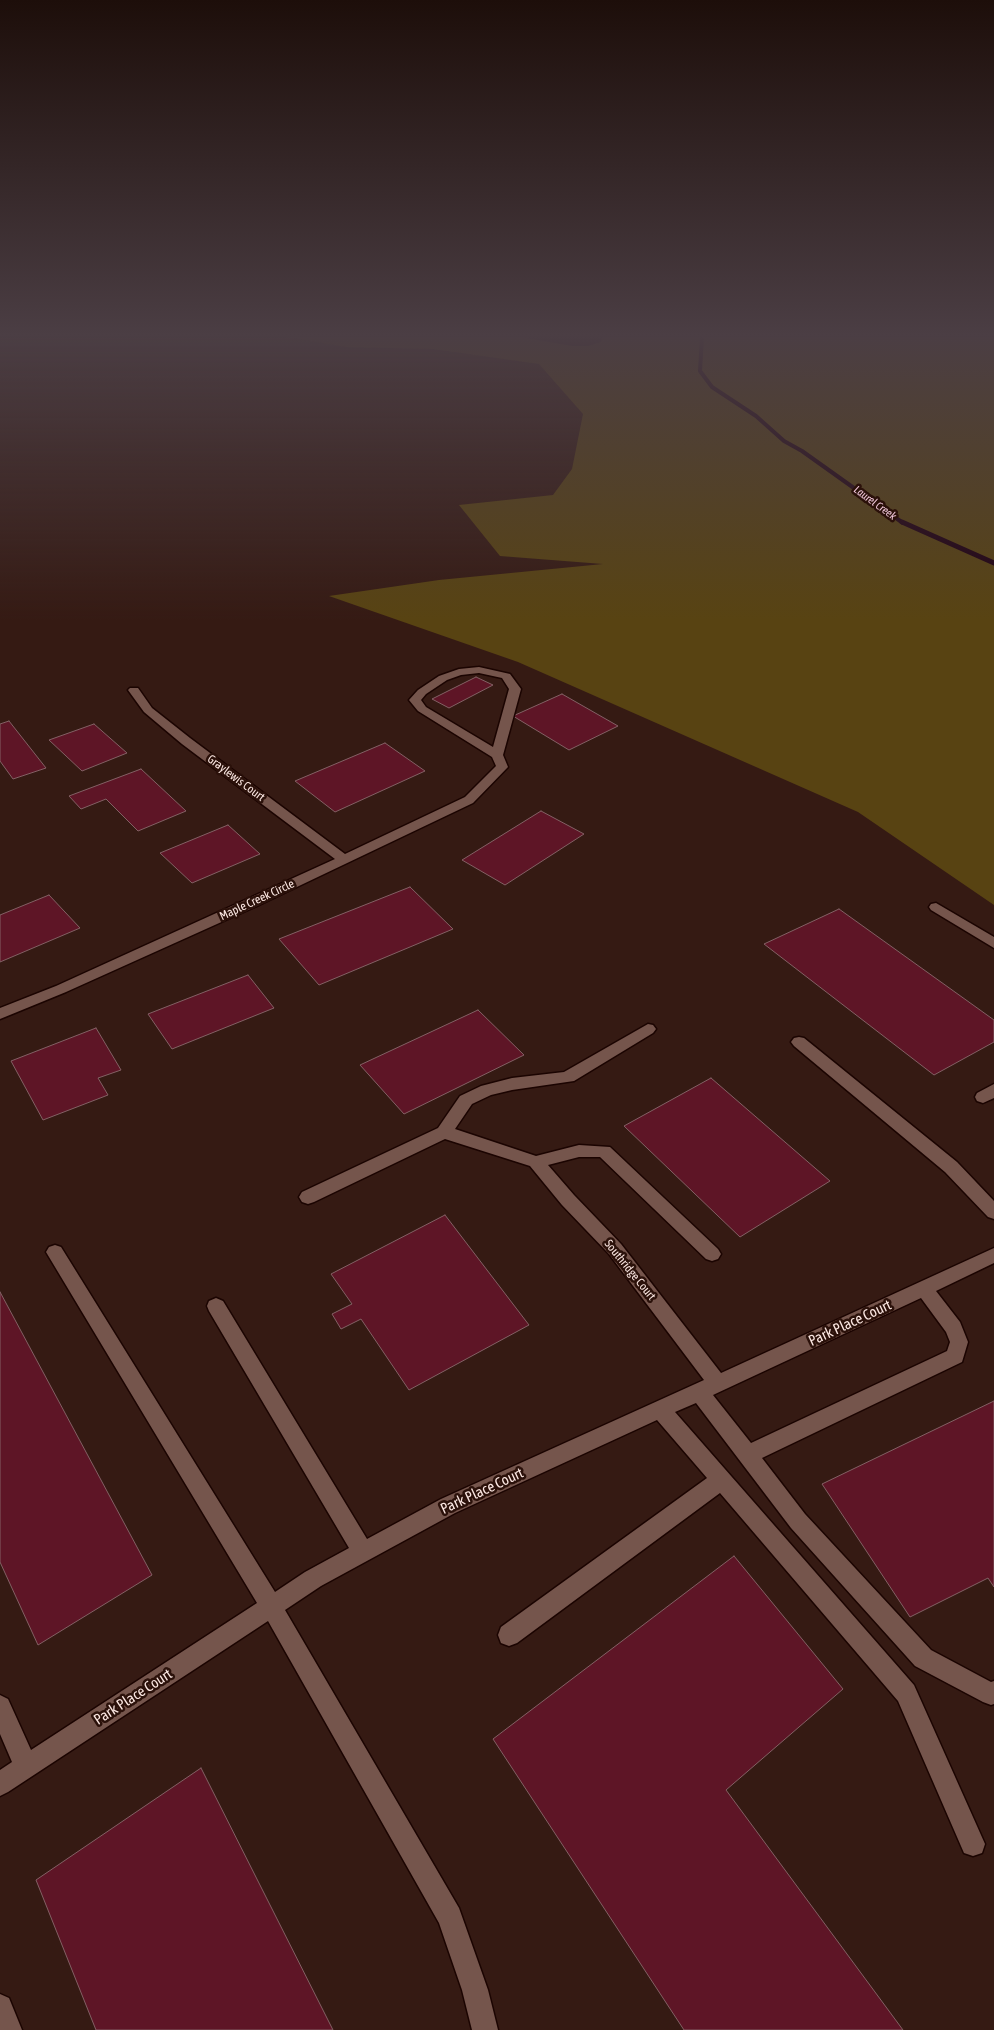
<!DOCTYPE html>
<style>
body{margin:0}
canvas{display:block;background:#351a13}
</style>
<canvas width="994" height="2030"></canvas>
<script>
const g = document.querySelector('canvas').getContext('2d');
g.lineJoin = 'round';
function paint(path, color) {
  g.fillStyle = color;
  g.fill(path, 'evenodd');
}
function shape(rows) {
  const path = new Path2D();
  for (const r of rows) {
    path.moveTo(r[0], r[1]);
    for (let i = 2; i < r.length; i += 2) path.lineTo(r[i], r[i + 1]);
  }
  return path;
}
function strokePath(path, color, width, dash) {
  g.strokeStyle = color;
  g.lineWidth = width;
  g.lineCap = dash ? 'butt' : 'round';
  g.setLineDash(dash || []);
  g.stroke(path);
}
function label(font, color, halo, rows, align = 'center') {
  g.font = font + ' "Asap Condensed",sans-serif';
  g.lineWidth = 5;
  g.setLineDash([]);
  g.textBaseline = 'middle';
  g.strokeStyle = halo;
  g.fillStyle = color;
  for (const [text, x, y, turn = 0] of rows) {
    g.save();
    g.translate(x, y);
    g.rotate((+turn || 0) * Math.PI / 180);
    g.textAlign = isNaN(turn) ? turn : align;
    if (halo) g.strokeText(text, 0, 0);
    g.fillText(text, 0, 0);
    g.restore();
  }
}
const green = shape([
 [287,337,994,337,994,905,858,812,518,662,329,596,439,580,603,564,500,556,459,505,553,495,572,469,583,414,539,364,433,349,346,347]
]);
const water = shape([
 [521,337,602,337,601,342,588,346,572,346]
]);
const streamFar1 = shape([
 [702,337,700,371,712,387,756,416,784,441,802,451,903,523]
]);
const stream = shape([
 [902,522,994,563]
]);
const building = shape([
 [476,677,493,685,449,708,432,699,476,677],
 [562,694,618,726,569,750,513,716,562,694],
 [9,721,46,768,13,779,0,761,0,724,9,721],
 [94,724,127,753,82,771,49,740,94,724],
 [385,743,425,771,335,812,295,781,385,743],
 [141,769,186,811,138,831,106,799,81,809,69,796,141,769],
 [541,811,584,834,505,885,462,860,541,811],
 [228,825,260,854,192,883,160,853,228,825],
 [410,887,453,929,319,985,279,939,410,887],
 [49,895,80,928,0,962,0,915,49,895],
 [839,909,994,1020,994,1042,934,1075,764,944,839,909],
 [248,975,274,1008,172,1049,148,1014,248,975],
 [478,1010,524,1055,404,1114,360,1065,478,1010],
 [96,1028,121,1070,98,1078,108,1095,43,1120,11,1061,96,1028],
 [711,1078,830,1181,740,1237,624,1126,711,1078],
 [445,1215,529,1325,409,1390,361,1319,341,1329,332,1314,352,1304,331,1274,445,1215],
 [0,1292,152,1575,38,1645,0,1562,0,1292],
 [994,1401,994,1587,988,1578,910,1617,822,1484,994,1401],
 [734,1556,843,1689,726,1790,903,2030,684,2030,493,1739,734,1556],
 [201,1768,333,2030,96,2030,36,1880,201,1768]
]);
const minor = shape([
 [479,667,510,674,521,689,503,755,508,767,473,803,257,906,66,992,0,1019,0,1008,56,986,335,859,182,744,144,712,128,690,130,688,138,688,152,708,190,738,345,854,465,797,496,766,492,757,418,711,409,700,418,690,439,676,459,669,479,667],
 [479,673,502,678,509,689,493,747,426,707,421,700,426,694,447,680,461,675,479,673],
 [936,903,994,937,994,948,931,910,929,907,931,904,936,903],
 [648,1024,653,1025,656,1029,653,1033,574,1081,512,1090,491,1095,472,1104,455,1129,536,1156,579,1145,610,1147,718,1249,721,1254,718,1259,712,1261,706,1259,600,1157,579,1157,548,1165,574,1195,621,1244,721,1373,994,1248,994,1263,936,1291,960,1322,968,1342,962,1362,762,1458,805,1514,931,1650,991,1682,994,1681,994,1704,991,1705,983,1702,915,1666,791,1528,696,1403,675,1412,914,1685,985,1844,982,1853,973,1856,964,1853,898,1701,720,1493,517,1643,509,1646,501,1643,498,1635,501,1627,707,1478,657,1420,455,1513,321,1586,285,1610,459,1908,488,1990,498,2030,472,2030,462,1990,439,1923,268,1621,8,1792,0,1796,0,1770,12,1762,0,1734,0,1695,8,1699,31,1750,257,1603,46,1252,49,1247,55,1245,61,1247,275,1592,305,1572,349,1548,209,1311,207,1306,209,1301,216,1298,223,1301,367,1539,441,1499,704,1380,609,1254,562,1205,530,1166,445,1139,314,1202,308,1204,302,1202,299,1197,302,1192,438,1128,460,1096,481,1086,512,1078,564,1072,648,1024],
 [921,1298,946,1332,950,1342,947,1351,751,1443,713,1395,921,1298],
 [799,1037,804,1038,957,1162,994,1201,994,1219,988,1217,945,1172,794,1046,791,1042,794,1038,799,1037],
 [994,1084,994,1098,983,1103,977,1101,975,1097,977,1093,994,1084],
 [0,1994,9,1998,22,2030,0,2030,0,1994]
]);
const farWaternames = [
 ["Laurel Creek",875,503,36]
];
const streetNames = [
 ["Graylewis Court",236,778,37],
 ["Maple Creek Circle",257,900,-25],
 ["Southridge Court",630,1270,51]
];
const nearStreetnames = [
 ["Park Place Court",850,1323,-25],
 ["Park Place Court",482,1491,-25],
 ["Park Place Court",133,1697,-33]
];
paint(green, '#584312');
paint(water, '#1f0112');
strokePath(streamFar1, '#1f0112', 4);
strokePath(stream, '#1f0112', 5);
paint(building, '#5e1526');
strokePath(building, '#836064', 1);
strokePath(minor, '#1b0401', 3);
paint(minor, '#75554c');
const sky = g.createLinearGradient(0, 0, 0, 621);
sky.addColorStop(0, '#1d0e0a');
sky.addColorStop(0.54, '#4b3e44');
sky.addColorStop(1, '#4b3e4400');
g.fillStyle = sky;
g.fillRect(0, 0, 994, 621);
label('italic 11px', '#f3c9dd', '#2b110a', farWaternames);
label('12px', '#fbe7e2', '#2b110a', streetNames);
label('15px', '#fbe7e2', '#2b110a', nearStreetnames);
</script>
